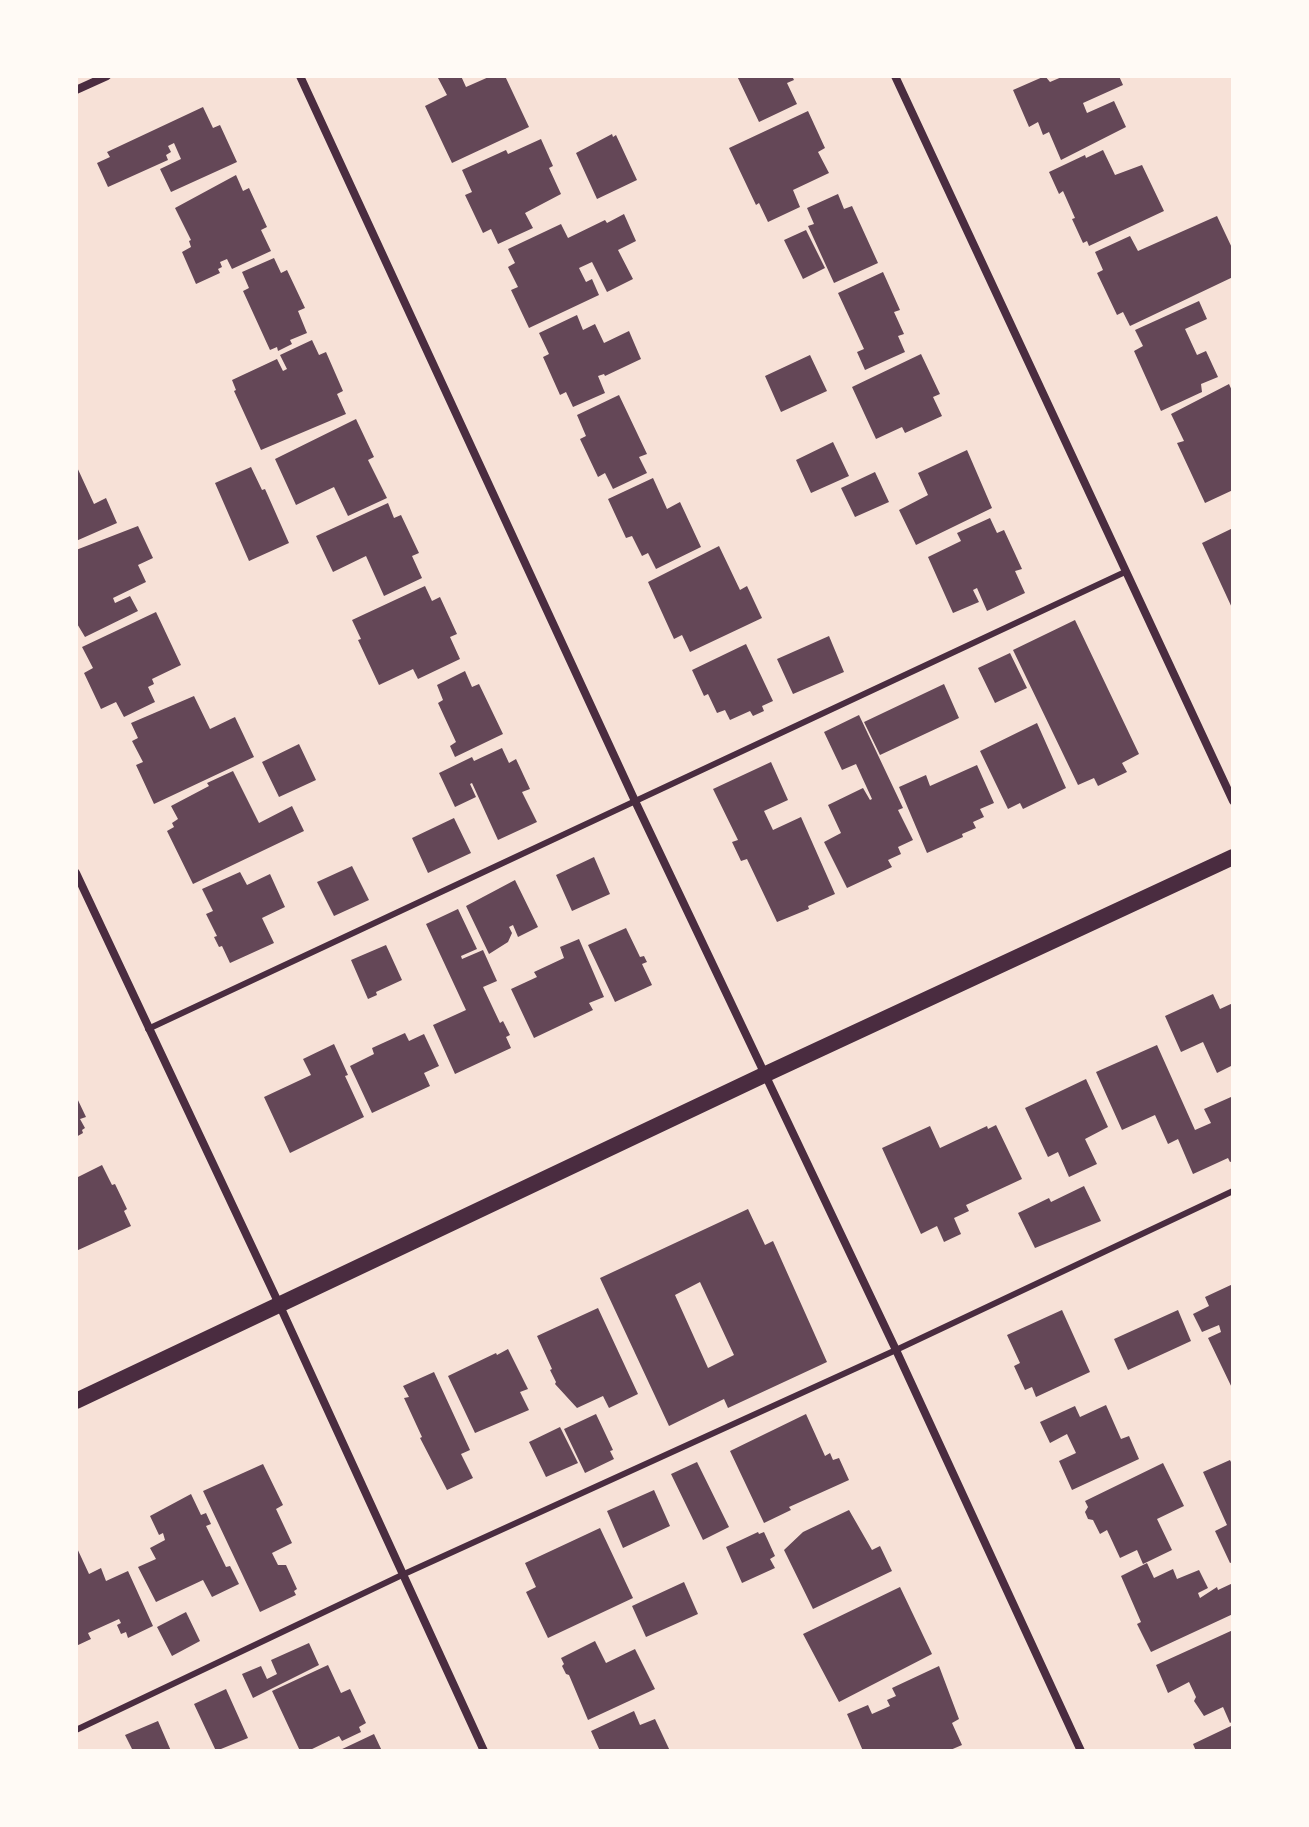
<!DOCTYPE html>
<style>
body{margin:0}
#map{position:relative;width:1309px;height:1827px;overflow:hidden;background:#f7e1d7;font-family:Karla,sans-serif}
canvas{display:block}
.frame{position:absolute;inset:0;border:78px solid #fffaf5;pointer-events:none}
</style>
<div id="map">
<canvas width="1309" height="1827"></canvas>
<div class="frame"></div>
</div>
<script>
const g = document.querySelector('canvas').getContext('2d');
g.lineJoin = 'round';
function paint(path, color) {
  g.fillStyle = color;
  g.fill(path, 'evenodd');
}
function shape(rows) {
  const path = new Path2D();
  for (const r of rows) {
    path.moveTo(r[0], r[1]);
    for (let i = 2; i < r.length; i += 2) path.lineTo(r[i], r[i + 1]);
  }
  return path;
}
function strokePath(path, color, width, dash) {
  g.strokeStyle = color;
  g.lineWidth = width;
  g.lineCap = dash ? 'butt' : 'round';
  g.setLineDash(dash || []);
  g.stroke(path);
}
const building = shape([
 [442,76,461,76,466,87,491,76,505,76,529,127,452,163,425,106,447,95,438,78],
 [737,76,792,76,794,80,787,83,797,104,759,122],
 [1045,76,1050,82,1064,76,1119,76,1123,85,1083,103,1087,113,1114,101,1126,127,1061,160,1049,132,1043,135,1038,122,1029,127,1013,90],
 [203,107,213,128,220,125,237,162,171,192,160,169,181,159,174,143,168,146,171,152,166,155,168,160,108,187,97,163,110,157,107,152],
 [808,111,825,148,818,152,829,173,793,190,800,207,768,222,759,203,756,205,729,148],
 [612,134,613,137,616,135,637,180,597,199,576,153],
 [541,139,553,166,549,168,561,194,525,213,533,228,498,244,491,229,483,233,465,195,472,192,462,170,506,150,508,154],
 [1103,150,1115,175,1142,165,1164,211,1089,246,1087,241,1083,243,1072,219,1075,218,1063,191,1059,194,1049,172,1085,155,1086,158],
 [236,175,243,191,249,188,267,227,261,230,271,251,232,269,227,259,220,262,222,267,218,269,220,273,196,284,182,252,191,247,189,241,191,240,175,208],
 [838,194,844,209,852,206,878,263,834,283,808,226,814,224,807,208],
 [624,214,636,241,618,250,633,279,607,292,592,262,579,268,586,282,592,279,599,295,529,328,511,290,518,287,508,267,515,263,508,249,561,224,568,238,605,220,607,223],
 [1217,216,1233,250,1233,277,1130,326,1123,312,1117,315,1097,273,1103,270,1095,252,1130,236,1138,251],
 [806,230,825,268,803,279,784,240],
 [274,258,281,273,287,270,305,308,298,311,307,333,290,340,292,344,278,351,277,347,270,350,243,291,249,288,242,272],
 [883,272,900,310,894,312,904,334,898,336,905,352,865,370,857,352,864,349,838,293],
 [1199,301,1207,319,1185,329,1197,355,1206,351,1218,377,1201,384,1202,392,1161,411,1134,351,1143,346,1135,330],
 [577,315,583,330,595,324,604,343,629,331,641,359,605,376,604,374,598,376,605,393,573,407,566,392,560,395,543,357,549,354,539,333],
 [312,340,319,355,326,352,343,391,337,394,346,414,261,450,234,391,236,390,232,380,277,359,283,371,287,369,280,355],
 [921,354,940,394,933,397,942,416,905,433,902,427,876,439,852,387],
 [810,355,827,391,781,412,765,376],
 [1229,384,1233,393,1233,490,1205,503,1177,443,1184,441,1171,414],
 [619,395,647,454,639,457,647,473,613,489,605,473,598,477,580,439,586,436,577,415],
 [356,419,374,457,368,460,387,498,348,516,334,487,296,505,275,459],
 [833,442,849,476,811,493,796,460],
 [967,450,992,508,916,545,899,510,928,495,918,473],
 [76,465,94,504,106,498,117,523,76,541],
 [251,467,262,490,265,489,289,543,249,561,215,483],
 [875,472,889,502,855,517,841,488],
 [653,478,667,509,680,502,701,547,656,569,648,553,642,556,632,536,626,538,608,499],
 [388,503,394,518,401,515,419,553,412,556,422,578,384,596,366,556,333,572,316,536],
 [990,518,997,533,1004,530,1022,569,1015,571,1025,593,987,611,977,588,973,590,979,602,953,613,928,557,961,541,957,533],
 [138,526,153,558,138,565,146,582,113,598,115,603,130,596,138,611,85,637,76,622,76,550],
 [1233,528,1233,610,1202,543],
 [719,546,740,590,747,586,762,618,690,652,682,635,674,639,648,582],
 [425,586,432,601,440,597,457,634,450,637,460,659,418,679,413,669,379,685,358,640,361,639,352,620],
 [156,612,181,665,152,679,154,684,148,687,155,702,124,717,116,702,101,709,84,673,93,668,82,647],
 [1075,620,1139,754,1122,763,1127,772,1098,786,1094,778,1078,785,1013,650],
 [829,636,844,672,793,694,777,659],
 [746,644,773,701,762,706,764,711,753,716,750,711,730,720,725,710,717,713,708,694,704,696,692,670],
 [1010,653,1027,688,995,703,978,668],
 [465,671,472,687,479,684,503,734,455,757,450,746,456,742,438,703,443,700,437,685],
 [944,684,959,718,880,755,864,722],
 [194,696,210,729,235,717,254,757,154,804,136,765,143,762,132,741,138,738,131,723],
 [859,715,903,808,898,810,913,840,898,847,901,854,888,860,892,867,847,888,824,842,841,833,828,805,863,788,870,800,872,799,856,764,842,770,824,732],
 [1037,723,1066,788,1023,809,1020,803,1008,809,980,751],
 [299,744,316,780,279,797,262,762],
 [502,748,509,763,516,759,530,789,522,792,537,822,498,840,472,783,470,784,476,797,455,807,439,773,472,757,474,761],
 [771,762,788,800,764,811,773,830,801,817,835,894,808,906,809,909,777,922,747,859,741,861,732,842,738,840,713,789],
 [977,765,994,803,980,809,984,817,973,822,976,828,962,834,963,837,927,853,899,787,926,775,930,786],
 [233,771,259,823,292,806,304,831,193,884,167,831,174,827,172,823,178,819,171,806,209,786,207,783],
 [454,818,471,853,428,873,412,838],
 [594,857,610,894,572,911,556,875],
 [352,866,369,900,334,916,317,882],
 [240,872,247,885,270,874,285,907,262,918,274,943,230,963,222,946,219,947,214,937,217,936,206,914,213,911,202,889],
 [515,880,538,927,518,937,513,925,509,927,512,933,508,942,489,954,466,906],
 [458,909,477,949,461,956,462,959,483,950,497,981,483,987,500,1023,503,1021,510,1035,506,1037,511,1048,455,1074,433,1025,466,1010,426,924],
 [626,928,640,957,644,956,647,962,642,964,652,985,615,1002,588,945],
 [579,939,604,997,589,1003,593,1010,534,1038,511,989,537,977,534,972,564,958,560,947],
 [386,945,402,980,376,992,377,995,368,999,351,960],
 [1213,994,1220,1009,1233,1003,1233,1065,1217,1073,1203,1042,1181,1052,1165,1016],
 [405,1033,409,1041,424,1034,439,1066,424,1073,430,1086,372,1113,350,1066,374,1054,372,1048],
 [334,1044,348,1075,345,1076,364,1117,290,1153,264,1097,311,1075,303,1059],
 [1157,1045,1195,1130,1211,1123,1204,1109,1231,1097,1233,1161,1230,1162,1228,1158,1193,1174,1178,1139,1168,1144,1155,1115,1122,1130,1096,1072],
 [1086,1079,1108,1127,1085,1139,1097,1164,1069,1177,1058,1152,1048,1157,1025,1108],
 [76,1096,86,1117,80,1119,85,1128,82,1130,83,1133,76,1137],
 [996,1125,1022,1179,966,1205,969,1211,954,1218,961,1234,944,1242,937,1226,921,1234,882,1148,930,1126,940,1148,987,1126,988,1129],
 [102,1165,112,1185,115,1184,127,1209,124,1211,131,1226,76,1251,76,1178],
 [1084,1186,1101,1221,1035,1248,1018,1213,1049,1198,1051,1202],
 [748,1209,765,1245,773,1241,827,1362,728,1408,724,1399,669,1426,600,1278],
 [700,1282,734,1355,708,1368,675,1295],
 [1233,1284,1233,1390,1208,1338,1221,1332,1219,1325,1202,1332,1193,1314,1209,1306,1205,1297],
 [598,1308,638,1394,609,1408,603,1396,577,1408,555,1384,556,1382,550,1370,552,1369,537,1336],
 [1062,1310,1090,1372,1036,1397,1032,1387,1025,1390,1014,1366,1020,1363,1007,1335],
 [1178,1310,1191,1341,1128,1370,1114,1339],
 [508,1349,528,1389,520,1392,529,1410,475,1433,448,1376,496,1353,497,1355],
 [434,1372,470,1450,461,1454,473,1478,447,1490,420,1438,422,1437,404,1398,409,1397,403,1386],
 [1106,1405,1121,1439,1129,1436,1139,1459,1072,1490,1059,1461,1076,1453,1067,1434,1050,1443,1040,1422,1075,1406,1080,1417],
 [596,1414,613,1450,610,1451,614,1459,585,1473,564,1429],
 [806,1414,825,1456,830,1453,833,1460,839,1458,849,1480,789,1507,791,1510,764,1523,730,1451],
 [560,1427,578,1463,546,1477,529,1442],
 [1230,1460,1233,1466,1233,1562,1230,1563,1215,1531,1227,1525,1203,1472],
 [697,1462,729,1527,703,1540,671,1474],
 [1163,1463,1184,1506,1157,1519,1172,1550,1143,1564,1137,1550,1120,1558,1107,1530,1100,1534,1093,1520,1088,1519,1085,1512,1088,1507,1085,1501],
 [263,1464,283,1505,276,1509,292,1543,272,1553,278,1565,286,1565,297,1589,294,1591,296,1595,260,1612,203,1491],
 [654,1490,670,1526,623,1548,607,1511],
 [191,1494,201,1515,206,1513,211,1524,206,1526,226,1567,230,1566,239,1584,212,1597,203,1580,156,1602,138,1567,156,1559,150,1548,165,1540,163,1533,159,1535,150,1516],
 [849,1510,872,1550,880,1546,892,1571,813,1609,784,1550,803,1532],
 [600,1528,633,1598,548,1638,526,1592,536,1587,525,1563],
 [758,1532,759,1534,764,1532,775,1556,770,1559,775,1568,742,1583,726,1547],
 [76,1546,89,1574,101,1568,106,1581,128,1571,153,1626,128,1638,126,1632,121,1634,117,1625,121,1623,119,1619,88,1633,91,1639,76,1646],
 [1147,1563,1154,1578,1173,1569,1177,1579,1199,1570,1208,1588,1198,1593,1200,1598,1217,1587,1218,1590,1233,1583,1233,1614,1151,1652,1137,1624,1141,1622,1121,1576],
 [684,1582,698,1614,646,1637,632,1606],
 [900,1587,932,1654,839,1702,803,1634],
 [186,1612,200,1641,172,1656,157,1627],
 [1233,1630,1233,1721,1230,1723,1223,1707,1204,1716,1194,1701,1196,1697,1189,1682,1168,1693,1156,1665],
 [595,1641,606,1663,635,1649,655,1689,588,1720,569,1675,566,1674,562,1666,564,1664,561,1658],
 [309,1643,319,1665,253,1698,242,1674,261,1666,267,1679,277,1674,271,1660],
 [328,1665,341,1693,350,1689,366,1723,359,1727,361,1732,342,1741,339,1736,308,1751,300,1751,272,1691],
 [939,1666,959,1719,952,1723,962,1745,948,1751,863,1751,847,1714,868,1705,872,1714,890,1706,887,1700,896,1696,892,1688],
 [226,1689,248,1738,216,1751,194,1704],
 [634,1711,640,1725,655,1719,670,1751,600,1751,591,1731],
 [158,1721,171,1751,133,1751,125,1735],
 [1233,1725,1233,1751,1196,1751,1193,1744],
 [374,1734,382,1751,338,1751]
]);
const service = shape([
 [148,1029,1125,572],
 [76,1730,402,1575,896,1350,1233,1191]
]);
const minor = shape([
 [300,76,635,801,896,1350,1081,1751],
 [895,76,1233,801],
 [76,90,107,76],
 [76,873,279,1304,484,1751]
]);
const secondary = shape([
 [76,1401,766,1074,1233,857]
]);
paint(building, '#644757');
strokePath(service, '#4a2c40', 6);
strokePath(minor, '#4a2c40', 8);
strokePath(secondary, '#4a2c40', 16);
</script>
